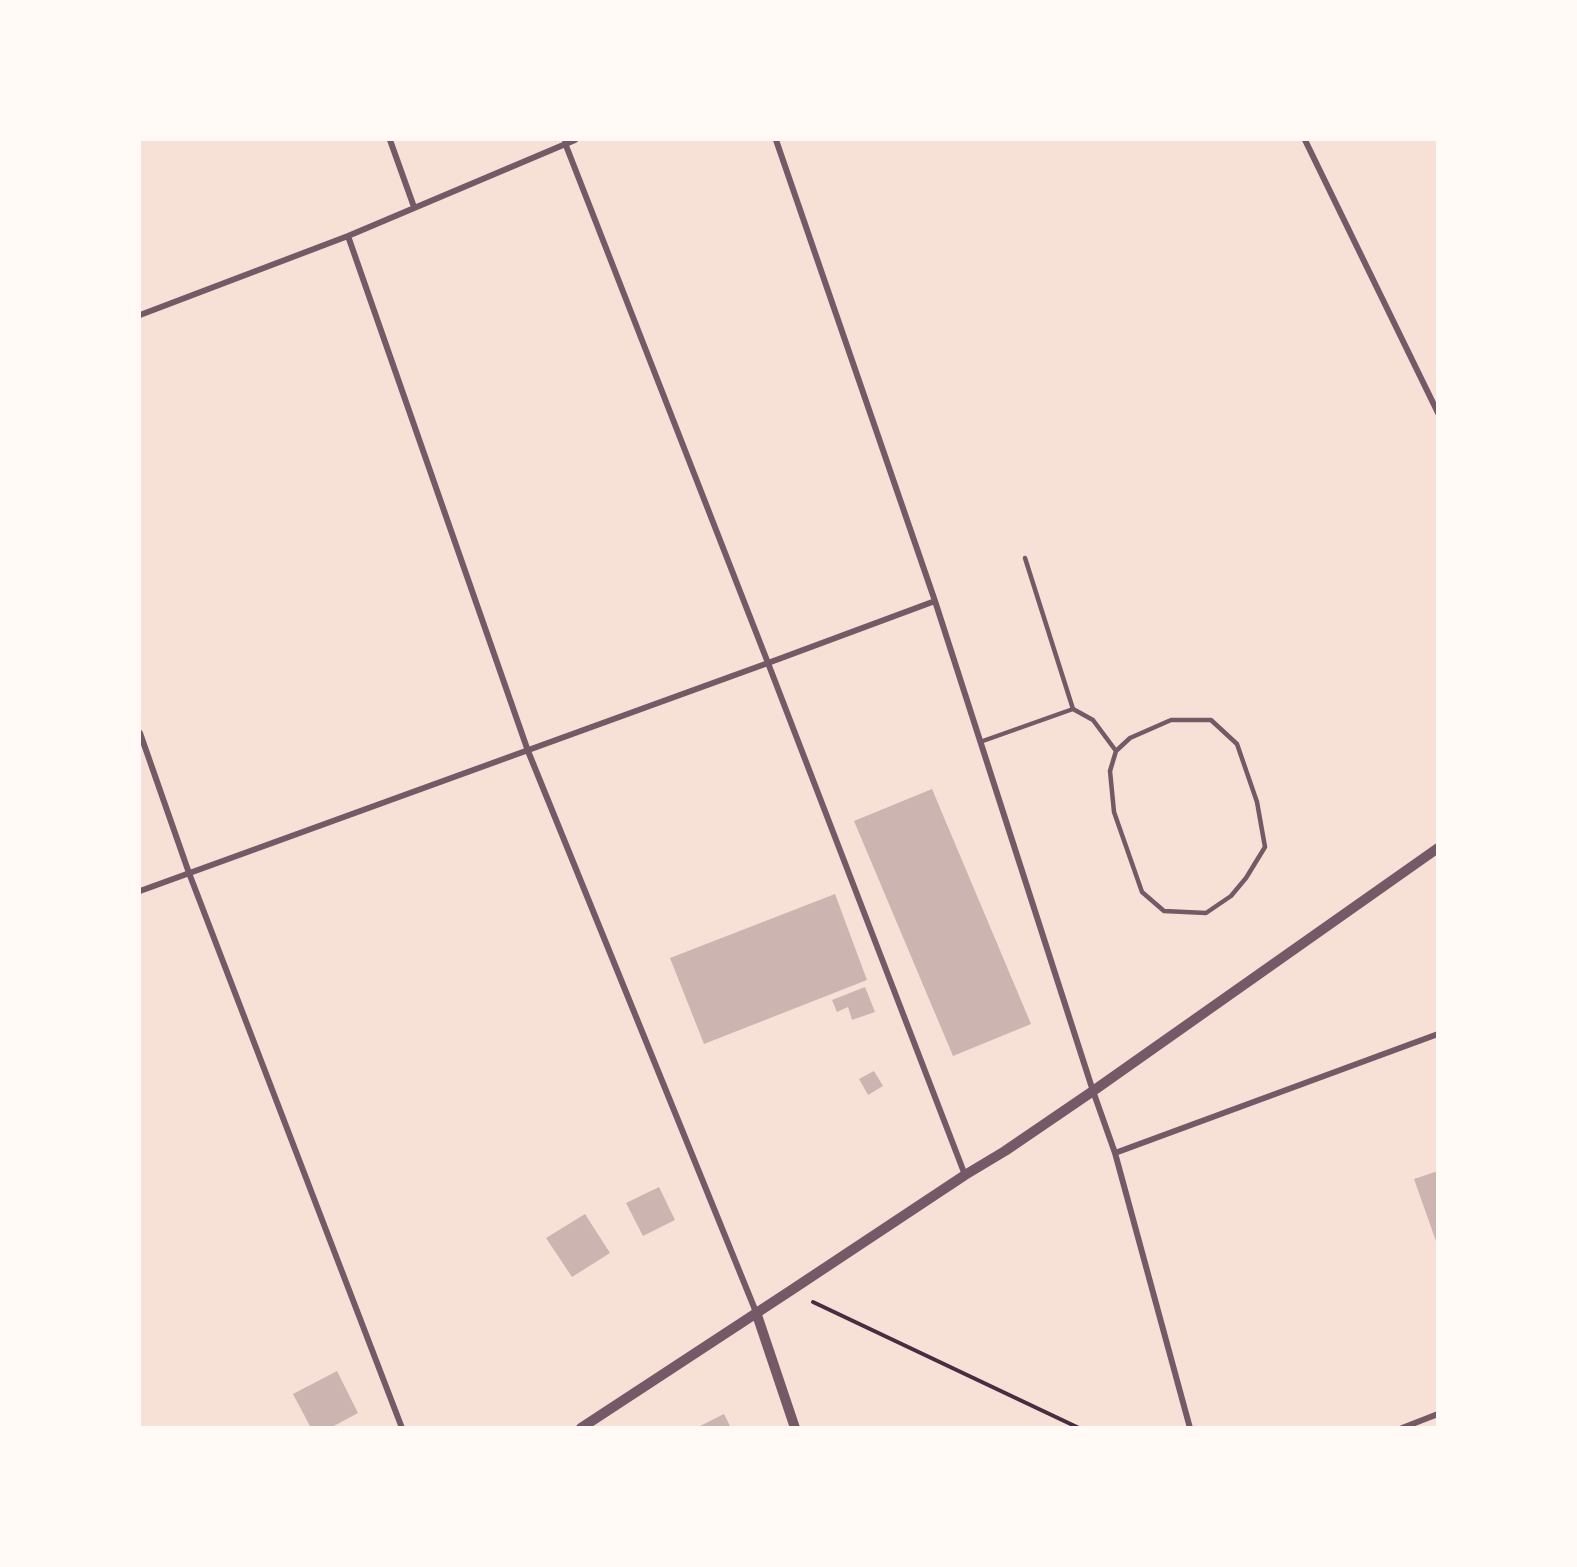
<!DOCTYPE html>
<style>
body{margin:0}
#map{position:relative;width:1577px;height:1567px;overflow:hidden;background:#f7e1d7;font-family:"DejaVu Sans",sans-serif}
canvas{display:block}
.frame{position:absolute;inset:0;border:141px solid #fffaf5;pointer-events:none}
</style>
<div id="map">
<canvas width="1577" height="1567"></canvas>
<div class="frame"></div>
</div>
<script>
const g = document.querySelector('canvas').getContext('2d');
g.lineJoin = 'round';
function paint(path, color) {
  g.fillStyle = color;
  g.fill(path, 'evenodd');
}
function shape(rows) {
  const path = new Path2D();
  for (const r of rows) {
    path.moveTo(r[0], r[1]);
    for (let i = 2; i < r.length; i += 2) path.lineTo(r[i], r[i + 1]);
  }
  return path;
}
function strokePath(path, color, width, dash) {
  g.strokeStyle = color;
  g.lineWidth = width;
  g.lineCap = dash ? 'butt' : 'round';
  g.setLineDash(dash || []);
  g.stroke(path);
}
const building = shape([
 [932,789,1031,1024,953,1056,854,821],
 [835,894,867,980,704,1044,670,958],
 [865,987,875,1012,852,1020,848,1007,837,1012,832,1000],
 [874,1071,883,1086,868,1095,859,1079],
 [1438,1171,1438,1244,1437,1244,1414,1179],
 [659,1187,675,1220,643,1236,626,1203],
 [585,1214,610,1253,572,1277,546,1238],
 [337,1371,358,1413,330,1428,311,1428,293,1394],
 [724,1414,731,1428,696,1428]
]);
const path = shape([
 [813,1302,1079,1428]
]);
const service = shape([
 [1025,558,1073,709],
 [1171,720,1211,720,1237,744,1257,802,1265,847,1246,878,1231,896,1206,913,1164,911,1142,892,1114,812,1110,771,1116,751,1130,738,1171,720],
 [980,742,1073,709,1093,720,1116,751]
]);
const minor = shape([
 [390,140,414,207],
 [776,140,935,601,1093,1091,1115,1153,1190,1428],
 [1305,140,1438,413],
 [565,143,768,663,965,1175],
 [348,236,528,751,756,1312],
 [140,315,348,236,575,140],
 [140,733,189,873,402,1428],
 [140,891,768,663,935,601],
 [1115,1153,1438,1034],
 [1402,1428,1438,1414]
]);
const tertiary = shape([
 [756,1312,795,1428],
 [581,1428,790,1291,965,1175,1005,1151,1093,1091,1438,848]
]);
paint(building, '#ccb4b1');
strokePath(path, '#4a2c40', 4);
strokePath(service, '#755966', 4.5);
strokePath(minor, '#755966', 6);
strokePath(tertiary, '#755966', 10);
</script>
